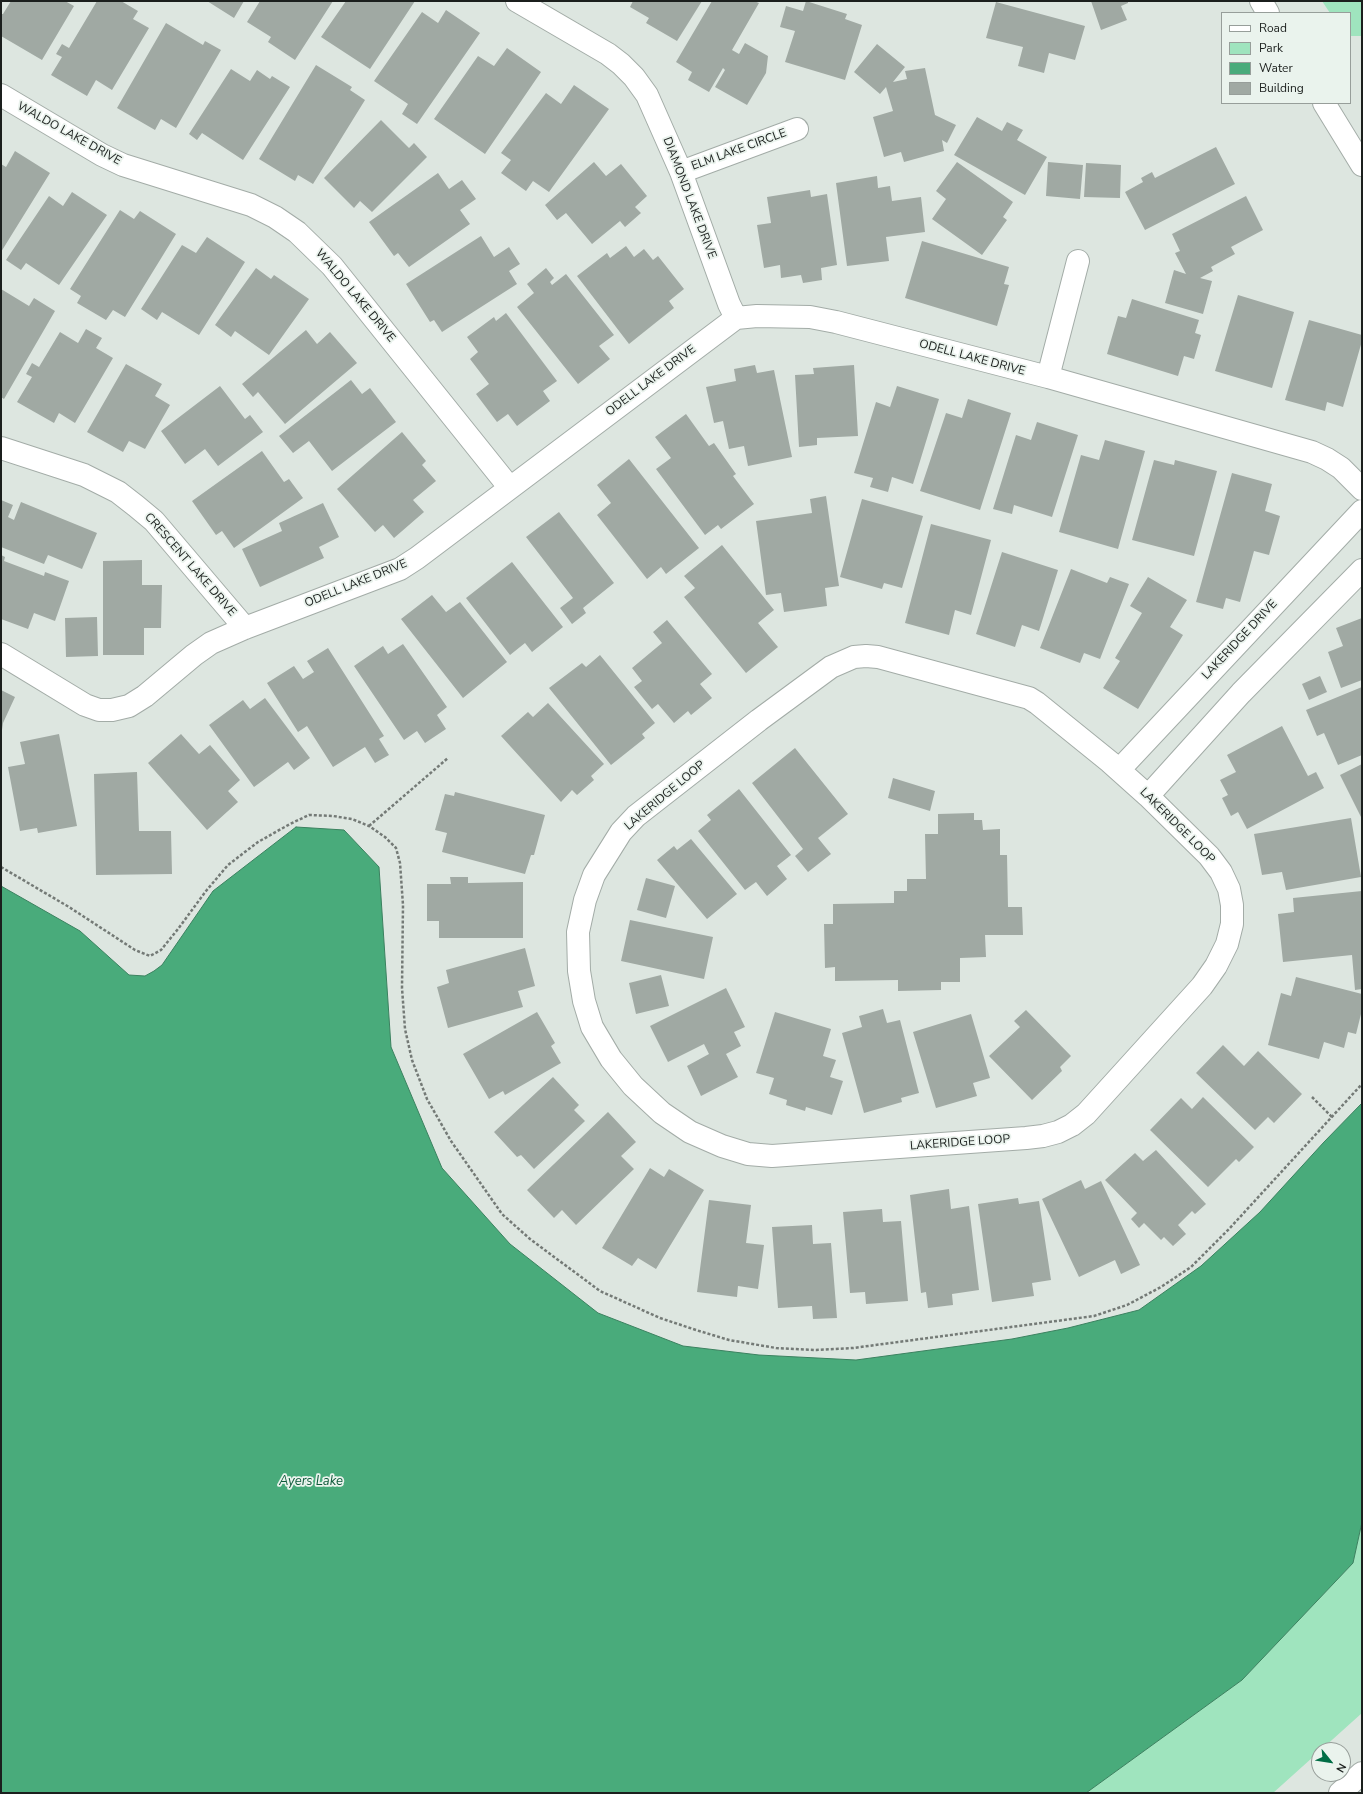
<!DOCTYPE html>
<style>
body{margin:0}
#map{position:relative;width:1363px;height:1794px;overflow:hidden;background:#dde6e0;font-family:"Nunito Sans",sans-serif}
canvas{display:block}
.frame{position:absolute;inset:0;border:2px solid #1b1f1d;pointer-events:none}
.legend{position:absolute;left:1221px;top:12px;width:130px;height:92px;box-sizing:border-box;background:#eaf3ed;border:1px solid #979e9a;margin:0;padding:5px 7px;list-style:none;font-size:12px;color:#1b1f1d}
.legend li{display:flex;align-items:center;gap:8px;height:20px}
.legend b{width:20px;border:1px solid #979e9a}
.north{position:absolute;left:1311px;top:1742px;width:40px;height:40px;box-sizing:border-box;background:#eaf3ed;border:1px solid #979e9a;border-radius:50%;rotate:120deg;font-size:11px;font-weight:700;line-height:16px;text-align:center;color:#1b1f1d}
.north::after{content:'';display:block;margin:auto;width:14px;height:18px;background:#006d45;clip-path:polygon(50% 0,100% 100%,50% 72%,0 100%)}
</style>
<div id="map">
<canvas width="1363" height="1794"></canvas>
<div class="frame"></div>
<ul class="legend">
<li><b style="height:5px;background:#fff"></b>Road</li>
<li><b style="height:11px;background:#9fe4be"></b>Park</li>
<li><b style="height:11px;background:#49ab7b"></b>Water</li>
<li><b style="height:11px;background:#a0a9a3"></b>Building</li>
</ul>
<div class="north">N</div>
</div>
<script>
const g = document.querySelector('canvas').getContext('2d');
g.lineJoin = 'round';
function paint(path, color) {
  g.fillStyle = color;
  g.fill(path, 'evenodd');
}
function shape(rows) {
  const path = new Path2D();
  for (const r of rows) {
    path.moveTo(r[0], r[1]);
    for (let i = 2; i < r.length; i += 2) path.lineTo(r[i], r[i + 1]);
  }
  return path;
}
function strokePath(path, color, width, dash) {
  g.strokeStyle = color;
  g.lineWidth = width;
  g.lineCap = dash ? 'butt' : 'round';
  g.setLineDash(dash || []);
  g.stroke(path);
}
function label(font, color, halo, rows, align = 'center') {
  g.font = font + ' "Nunito Sans",sans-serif';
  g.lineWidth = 3.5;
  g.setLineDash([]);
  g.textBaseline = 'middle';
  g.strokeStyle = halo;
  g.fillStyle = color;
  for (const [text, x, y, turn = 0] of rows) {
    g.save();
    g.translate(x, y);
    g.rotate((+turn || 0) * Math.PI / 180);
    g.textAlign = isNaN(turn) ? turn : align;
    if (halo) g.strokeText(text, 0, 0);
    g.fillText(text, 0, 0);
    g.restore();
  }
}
const green = shape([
 [1322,1,1362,1,1362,36,1350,36,1350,13,1330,13],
 [1362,1522,1362,1713,1273,1793,1086,1793,1242,1680,1353,1563]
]);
const water = shape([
 [296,827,344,830,379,867,391,1047,442,1168,510,1244,598,1313,683,1346,759,1355,856,1360,1012,1339,1068,1328,1139,1310,1201,1266,1260,1212,1324,1142,1362,1103,1362,1522,1353,1563,1242,1680,1086,1793,1,1793,1,886,80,931,129,975,145,976,154,971,162,965,213,891,296,827]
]);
const building = shape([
 [11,1,65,1,74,6,42,60,1,36,1,14,3,14],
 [97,1,121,1,138,11,133,19,149,28,112,90,96,80,87,96,51,75,62,57,56,54,62,44,69,48],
 [207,1,244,1,234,18],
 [260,1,333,1,295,60,268,42,271,37,247,22],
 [346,1,415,1,370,69,321,37],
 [633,1,702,1,677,41,646,23,649,18,630,7],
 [712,1,754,1,759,3,732,50,739,54,745,43,768,56,766,73,747,105,715,87,725,70,723,68,709,92,688,80,692,72,676,62],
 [806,1,847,14,845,19,862,25,845,80,785,62,795,31,780,27,786,6,803,11],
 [1091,1,1128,1,1128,3,1121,6,1127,20,1101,30],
 [996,2,1085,26,1075,60,1049,53,1044,73,1018,66,1023,47,986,38],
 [446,10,480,33,417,124,402,114,408,104,374,81,422,12,438,23],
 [166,23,203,45,205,41,221,50,176,128,161,119,155,130,117,108],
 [877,44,905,67,893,82,907,79,905,71,925,68,935,115,956,125,947,143,942,140,944,151,904,162,901,152,884,157,873,117,893,111,886,87,880,94,854,72],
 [507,48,541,72,485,154,434,119,478,56,494,66],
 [316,65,352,87,350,90,365,100,313,184,298,175,295,181,259,159],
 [231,69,250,81,257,70,270,79,272,76,290,87,243,160,202,133,197,140,189,134],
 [574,85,609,109,549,192,533,181,526,191,501,173,511,160,501,153,546,93,561,104],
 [977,117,1002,131,1007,122,1023,130,1017,140,1047,157,1025,195,954,155],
 [381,120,409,148,414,143,427,157,372,212,360,201,354,208,324,178],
 [1216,147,1235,184,1145,230,1125,192,1143,182,1141,178,1152,172,1155,178],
 [15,151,50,173,1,252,1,164,6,167],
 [594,162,606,176,621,164,647,196,635,207,641,213,625,227,620,221,592,244,566,213,557,220,545,205],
 [957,162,1013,202,1003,217,1007,220,982,255,932,219,946,199,936,191],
 [1048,162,1083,165,1080,199,1046,196],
 [1086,163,1121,165,1120,198,1084,197],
 [438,173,449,189,462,180,476,199,460,210,470,224,409,267,398,253,394,256,369,222],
 [877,176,878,188,890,186,892,201,921,197,925,232,886,237,889,261,847,266,836,183],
 [810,190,811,197,827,194,837,265,821,268,822,280,803,283,801,275,781,278,780,265,764,268,757,225,771,223,767,197],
 [72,192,107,215,59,285,26,263,21,270,6,260,49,196,63,206],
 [1246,196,1263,230,1231,247,1235,254,1211,267,1213,271,1200,278,1212,281,1203,314,1165,303,1174,270,1186,274,1175,253,1180,251,1172,234],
 [120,210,134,219,140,211,176,234,125,317,113,310,106,320,77,303,81,296,70,289],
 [481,236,494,257,509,247,520,264,509,271,517,284,442,332,434,320,430,322,406,284],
 [207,237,245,262,199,335,162,312,157,320,141,309,182,245,196,253],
 [922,241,1009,267,1004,284,1009,285,997,326,905,298],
 [626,246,634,257,644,249,653,260,658,256,684,289,669,301,674,308,629,344,577,276,607,253,610,258],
 [256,268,271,279,274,275,309,299,269,355,235,331,231,337,215,325],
 [546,268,554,278,550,282,552,285,566,274,614,335,599,346,610,359,578,384,517,307,534,293,527,284],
 [1,289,29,306,34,298,55,311,4,399,1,397],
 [1238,295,1294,312,1272,388,1215,371],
 [1132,299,1199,320,1195,333,1201,335,1194,359,1184,356,1178,376,1107,354,1118,316,1126,318],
 [506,313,557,381,543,391,550,401,517,426,508,414,497,422,476,394,489,384,470,359,478,352,467,337,494,317,496,321],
 [1309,320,1362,335,1362,341,1343,407,1327,402,1325,411,1285,400],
 [86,329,102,338,96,348,113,358,75,423,59,413,54,423,17,402,32,377,26,374,32,363,39,367,60,332,78,343],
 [306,330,317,344,330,332,357,363,285,424,258,392,253,397,242,384],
 [126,364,162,384,155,396,170,405,145,449,129,441,123,452,87,432],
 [755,365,757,373,774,370,792,457,748,466,744,446,729,449,723,421,714,423,706,387,736,381,734,369],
 [854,365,858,436,817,438,817,445,799,447,795,375,814,374,813,368],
 [351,380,362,394,370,388,396,422,332,471,309,441,293,453,279,436],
 [220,386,245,419,250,415,263,432,218,466,205,449,185,464,161,431],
 [897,386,939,399,913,484,892,477,888,492,870,487,873,478,854,473,876,402,890,407],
 [968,399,1011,413,980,510,920,491,946,413,962,418],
 [686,414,709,446,714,443,736,474,733,476,754,504,721,529,718,525,705,535,656,469,671,458,655,437],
 [1037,422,1078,435,1052,517,1014,505,1012,514,993,509,1016,435,1031,440],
 [402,432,426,461,422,465,436,481,413,500,424,512,394,538,383,525,375,532,337,489],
 [1105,440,1145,451,1118,549,1059,532,1081,455,1099,460],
 [262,451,284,482,289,479,303,498,234,548,222,531,216,535,192,501],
 [629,459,699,548,666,574,661,567,647,579,597,515,611,503,597,485],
 [1154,460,1174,465,1175,460,1217,471,1194,556,1132,540],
 [1232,473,1272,484,1265,511,1280,516,1269,555,1254,551,1240,602,1226,598,1223,609,1196,602],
 [826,496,839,586,825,588,827,606,784,612,781,593,766,595,756,521,812,513,810,499],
 [862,499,923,516,902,588,884,583,882,589,840,577],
 [1,500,13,505,8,517,14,520,21,502,97,533,82,569,48,555,44,564,1,547],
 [323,503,339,537,319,547,324,558,260,587,242,549,282,531,279,523],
 [559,512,614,583,583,608,586,613,572,624,560,608,573,598,526,537],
 [931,524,991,540,971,615,955,610,949,635,905,623],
 [722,545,774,610,758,623,778,647,746,673,684,597,695,588,684,576],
 [1002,552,1058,570,1039,631,1022,625,1015,647,976,634],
 [1,555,5,557,4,561,44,576,45,572,69,581,55,621,34,613,28,629,1,619],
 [142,560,142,585,162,585,161,628,144,628,144,655,103,655,103,561],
 [512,562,563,627,532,652,525,643,510,655,466,598],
 [1071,569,1107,583,1110,577,1129,584,1100,659,1084,653,1080,663,1040,648],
 [1148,577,1187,600,1170,627,1183,635,1138,709,1103,688,1120,661,1115,658,1142,613,1130,606],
 [432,595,446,612,460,602,507,662,463,698,401,619],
 [97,617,98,656,66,657,65,618],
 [1362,618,1362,680,1341,688,1328,652,1343,646,1336,628],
 [667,620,712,674,700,684,712,698,691,715,688,711,674,723,658,704,652,709,634,687,642,681,632,668,662,643,653,632],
 [403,644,447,707,437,715,446,729,425,743,417,731,404,740,354,666,383,646,388,654],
 [328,648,384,736,379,739,389,755,375,763,365,747,333,767,307,726,298,732,267,683,294,666,303,679,314,672,307,661],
 [600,655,655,723,642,734,645,738,611,765,549,688,582,663,586,667],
 [1320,676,1327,692,1309,700,1302,684],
 [1362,687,1362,755,1338,765,1324,733,1317,736,1306,710],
 [1,690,15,697,3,723,2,730],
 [265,698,310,758,294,770,288,762,254,787,209,725,243,700,250,709],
 [548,703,604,764,591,776,594,780,577,795,572,790,561,802,501,736,528,712,533,717],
 [1282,726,1308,776,1316,772,1324,788,1247,829,1238,812,1231,816,1222,798,1228,795,1220,780,1236,772,1227,755],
 [59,734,77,826,38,833,37,828,20,831,8,767,25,764,20,742],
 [181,734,199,754,210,745,240,780,228,791,238,802,207,830,148,763],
 [795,748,848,814,818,838,831,854,808,872,795,856,803,849,752,783],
 [1362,764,1362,819,1340,775],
 [137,772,139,831,171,831,172,874,96,875,94,774],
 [893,778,935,791,930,811,888,798],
 [739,789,791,855,777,866,787,879,767,896,756,882,745,890,698,831,711,820,707,815],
 [455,792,545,815,534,855,531,855,525,874,442,852,447,833,435,830,445,794,454,796],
 [974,813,974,820,982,820,983,830,1000,829,1000,855,1007,855,1008,907,1022,907,1023,935,985,935,986,957,960,958,960,982,941,982,941,990,898,991,898,980,835,981,835,967,825,968,824,924,833,924,833,904,894,903,894,891,907,891,907,879,926,879,925,834,938,834,938,814],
 [1351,818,1361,877,1286,890,1282,872,1262,875,1254,834],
 [691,839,737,894,707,919,657,860,674,846,677,850],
 [450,877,468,877,468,883,523,882,523,938,439,938,439,921,427,921,427,884,451,884],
 [646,878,675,886,666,918,637,910],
 [1362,891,1362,989,1355,990,1352,955,1283,962,1278,914,1294,912,1293,898],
 [630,920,713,937,704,979,621,961],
 [525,948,535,986,518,991,523,1007,448,1028,437,987,449,983,446,970],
 [661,975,669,1006,636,1014,629,983],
 [1296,977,1362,994,1362,1010,1356,1034,1348,1032,1344,1048,1324,1042,1319,1059,1268,1045,1281,993,1291,996],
 [726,988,745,1027,734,1032,741,1046,726,1054,738,1077,701,1096,687,1066,709,1054,704,1044,668,1062,650,1026],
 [883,1009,887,1023,900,1020,919,1093,901,1098,902,1102,864,1113,842,1033,862,1027,859,1016],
 [1026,1010,1071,1056,1060,1067,1062,1071,1032,1100,989,1056,1020,1027,1014,1021],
 [537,1012,555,1043,551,1046,561,1063,505,1095,503,1091,489,1099,463,1054],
 [775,1012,831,1029,823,1056,836,1060,830,1077,843,1081,832,1115,806,1107,805,1111,786,1105,787,1100,769,1094,774,1078,756,1073],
 [971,1014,990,1078,973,1083,977,1096,936,1108,913,1032],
 [1223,1045,1244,1066,1258,1051,1302,1094,1274,1123,1268,1117,1255,1130,1196,1073],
 [553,1077,579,1105,574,1110,585,1121,534,1169,521,1155,517,1157,494,1132],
 [1203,1097,1254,1147,1239,1162,1236,1159,1208,1187,1150,1130,1181,1098,1192,1109],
 [608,1112,636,1142,621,1156,634,1169,576,1225,562,1210,554,1218,527,1190],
 [1156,1150,1206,1204,1195,1214,1192,1211,1178,1225,1186,1234,1173,1246,1164,1237,1161,1240,1144,1223,1139,1228,1131,1219,1137,1213,1105,1180,1135,1153,1143,1161],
 [650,1168,664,1177,669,1169,704,1190,656,1269,638,1258,632,1266,602,1248],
 [1081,1180,1085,1189,1101,1181,1140,1265,1121,1274,1115,1260,1079,1277,1042,1199],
 [949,1189,951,1209,969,1206,979,1290,952,1294,953,1305,928,1308,926,1292,921,1293,910,1195],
 [1018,1198,1019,1204,1039,1201,1051,1280,1032,1283,1034,1296,992,1302,978,1204],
 [709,1200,751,1205,746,1243,764,1245,758,1289,738,1286,737,1297,697,1292],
 [882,1209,883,1222,901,1221,908,1301,866,1304,865,1292,850,1293,843,1212],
 [812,1225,813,1244,831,1243,837,1318,813,1319,812,1306,778,1308,772,1227]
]);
const path = shape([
 [369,826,448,758],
 [1,867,69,907,135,950,150,956,161,950,178,929,206,891,228,865,258,842,290,824,309,815,333,816,352,819,369,826,385,837,396,848,400,863,403,905,402,988,405,1029,412,1060,427,1099,451,1141,502,1214,530,1239,600,1291,660,1318,696,1330,729,1340,776,1348,816,1350,853,1348,1094,1316,1127,1305,1161,1287,1191,1267,1229,1229,1362,1084],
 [1312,1097,1332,1117]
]);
const minor = shape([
 [517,1,608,54,621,64,634,77,647,95,681,172,729,304,736,318],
 [1261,1,1268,13],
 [1,95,102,155,123,165,251,205,275,217,297,232,332,266,510,488],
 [1324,103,1362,165],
 [681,172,797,129],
 [1048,377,1078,261],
 [1,448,84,475,118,492,136,506,154,521,245,628],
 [1,654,85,705,99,710,112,710,129,706,145,696,194,655,211,643,245,628,400,569,417,558,736,318,757,316,810,317,836,322,1048,377,1312,452,1327,459,1341,468,1362,489],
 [866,656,878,657,1029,698,1037,703,1110,762,1148,796,1209,856,1221,872,1229,889,1232,905,1232,924,1227,944,1216,966,1202,986,1086,1114,1072,1125,1058,1132,1043,1136,1026,1138,772,1156,748,1154,722,1146,690,1132,662,1113,633,1086,611,1059,592,1027,584,1001,579,971,578,932,585,900,594,875,621,832,636,816,759,720,831,667,854,657,866,656],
 [1119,770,1362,511],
 [1148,796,1241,693,1362,570],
 [1340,1793,1362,1773]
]);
const streetNames = [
 ["WALDO LAKE DRIVE",69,134,29],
 ["ELM LAKE CIRCLE",739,150,-20],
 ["DIAMOND LAKE DRIVE",689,198,69],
 ["WALDO LAKE DRIVE",355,296,50],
 ["ODELL LAKE DRIVE",972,358,15],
 ["ODELL LAKE DRIVE",651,381,-37],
 ["CRESCENT LAKE DRIVE",190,565,49],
 ["ODELL LAKE DRIVE",356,584,-22],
 ["LAKERIDGE DRIVE",1240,640,-47],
 ["LAKERIDGE LOOP",665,796,-40],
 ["LAKERIDGE LOOP",1177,826,45],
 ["LAKERIDGE LOOP",960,1143,-4]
];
const waterNames = [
 ["Ayers Lake",311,1482]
];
paint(green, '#9fe4be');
paint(water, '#49ab7b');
strokePath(water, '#3b815f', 1);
paint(building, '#a0a9a3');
strokePath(minor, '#a3aca7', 24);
strokePath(path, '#747a76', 2.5, [3, 2]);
strokePath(minor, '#fff', 22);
label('12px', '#1b1f1d', '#eaf3ed', streetNames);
label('italic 13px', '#0e5a3a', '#eaf3ed', waterNames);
</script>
